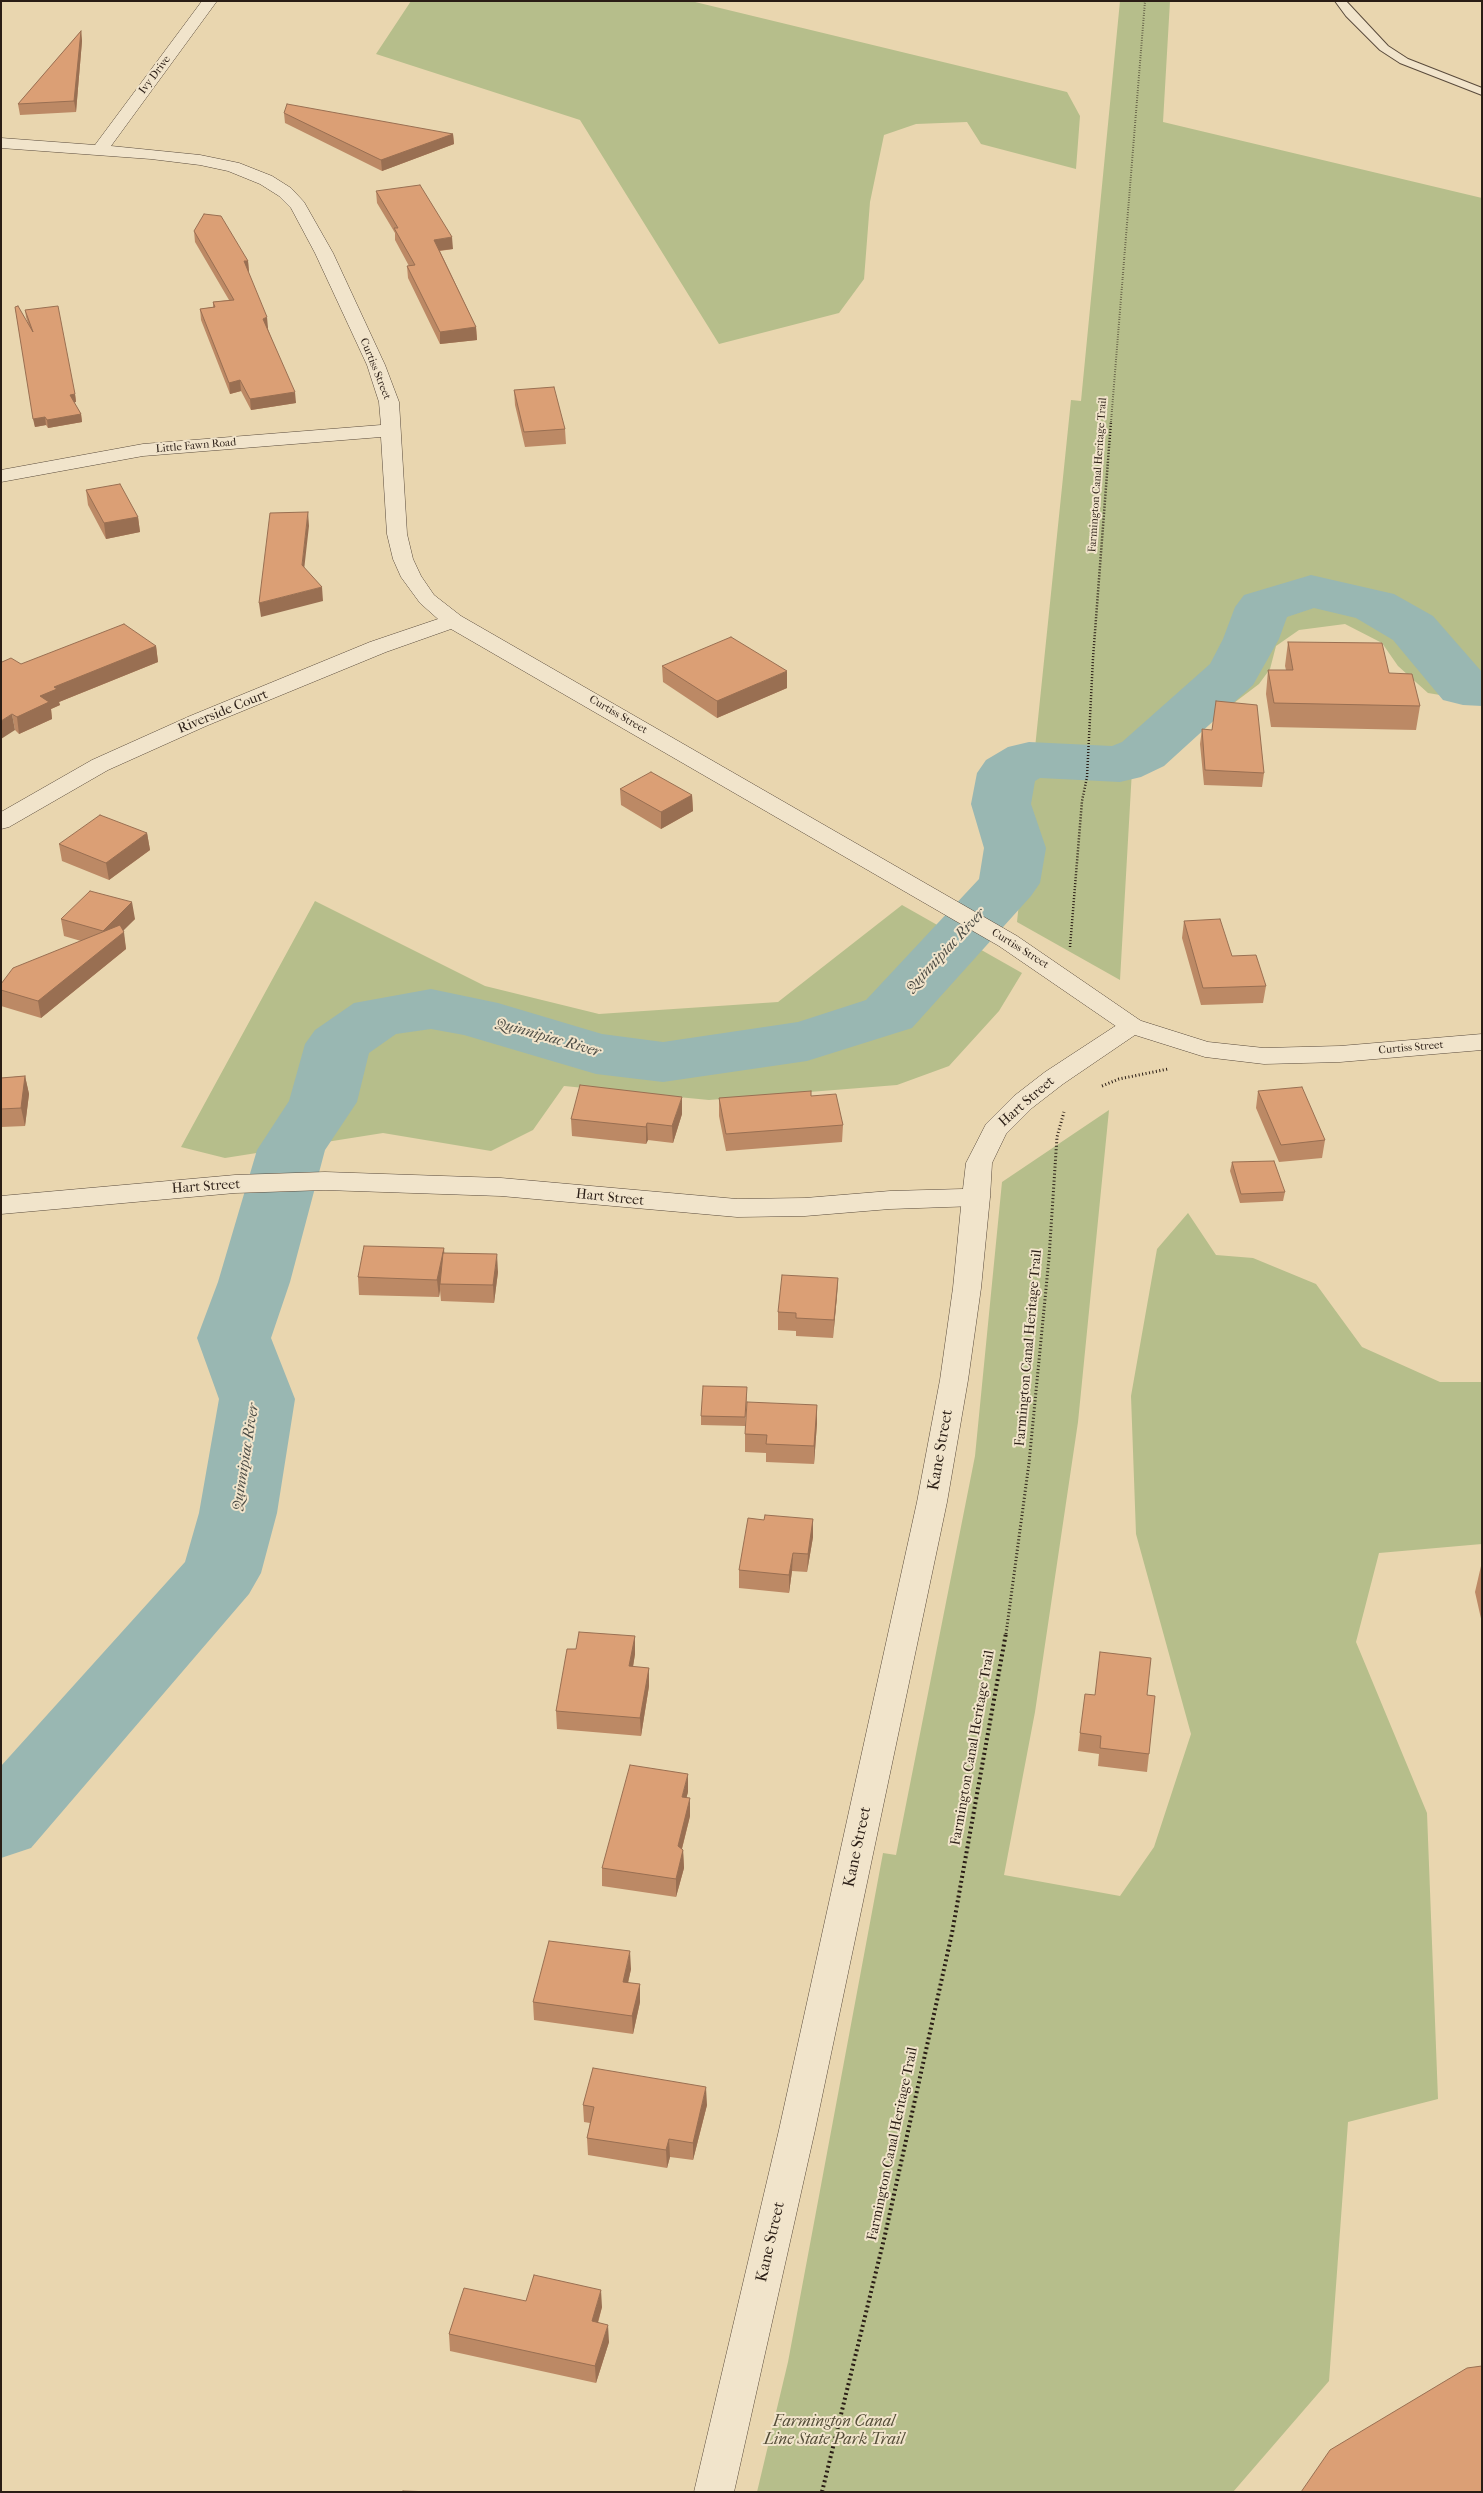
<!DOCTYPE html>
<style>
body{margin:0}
#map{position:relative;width:1483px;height:2493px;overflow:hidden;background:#e9d6af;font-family:"IM FELL French Canon",serif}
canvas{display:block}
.frame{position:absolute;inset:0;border:2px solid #2a1d15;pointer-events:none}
</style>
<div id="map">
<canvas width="1483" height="2493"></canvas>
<div class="frame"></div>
</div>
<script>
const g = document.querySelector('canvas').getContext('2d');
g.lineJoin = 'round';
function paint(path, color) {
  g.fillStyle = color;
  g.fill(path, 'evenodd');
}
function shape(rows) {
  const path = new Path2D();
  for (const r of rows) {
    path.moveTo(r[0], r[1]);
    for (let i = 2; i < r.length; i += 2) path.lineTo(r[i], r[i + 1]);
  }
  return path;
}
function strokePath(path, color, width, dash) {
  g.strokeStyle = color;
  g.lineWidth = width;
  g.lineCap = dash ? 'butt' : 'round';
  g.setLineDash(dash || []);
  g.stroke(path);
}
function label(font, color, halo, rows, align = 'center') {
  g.font = font + ' "IM FELL French Canon",serif';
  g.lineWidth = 4;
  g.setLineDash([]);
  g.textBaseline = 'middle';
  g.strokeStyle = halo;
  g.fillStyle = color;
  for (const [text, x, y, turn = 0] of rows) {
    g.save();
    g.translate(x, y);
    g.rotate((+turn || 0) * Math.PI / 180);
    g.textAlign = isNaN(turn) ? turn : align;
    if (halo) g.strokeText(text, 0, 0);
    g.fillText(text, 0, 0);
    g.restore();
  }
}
const green = shape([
 [411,1,691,1,1067,92,1080,116,1076,169,981,144,967,122,916,124,884,135,870,202,864,279,839,313,719,344,580,120,376,54],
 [1120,1,1170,1,1163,122,1482,198,1482,702,1428,693,1398,666,1382,643,1345,624,1299,630,1276,646,1270,669,1259,684,1193,734,1134,735,1120,980,1017,922,1071,400,1081,401],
 [315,901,485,986,599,1014,778,1002,902,905,1022,973,999,1011,949,1066,897,1085,709,1100,564,1086,533,1130,491,1151,383,1133,225,1158,181,1147],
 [1109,1110,1078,1422,1035,1712,1004,1875,1120,1896,1154,1847,1191,1734,1136,1534,1131,1396,1157,1249,1188,1213,1216,1255,1253,1258,1316,1284,1362,1347,1440,1382,1482,1382,1482,1544,1379,1553,1356,1642,1427,1813,1438,2099,1348,2122,1329,2381,1233,2492,757,2492,788,2362,883,1853,896,1855,975,1456,1002,1182]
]);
const river = shape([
 [1311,575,1394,594,1433,616,1482,672,1482,706,1463,705,1443,700,1393,640,1356,618,1314,608,1287,617,1279,639,1253,685,1164,766,1141,777,1120,782,1040,778,1035,781,1031,804,1046,848,1040,883,1031,896,912,1028,807,1061,663,1082,596,1074,464,1035,431,1029,396,1034,369,1053,357,1102,325,1150,290,1282,271,1338,295,1399,277,1513,261,1573,249,1594,31,1848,1,1858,1,1766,185,1562,199,1513,219,1399,197,1338,218,1282,257,1150,289,1101,305,1044,315,1030,354,1003,431,989,498,1003,602,1034,663,1042,798,1022,866,1000,979,879,984,848,971,804,977,773,986,760,1008,747,1029,742,1112,746,1122,742,1210,664,1223,639,1235,607,1244,595,1311,575]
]);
const pathFar3 = shape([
 [1111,422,1145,1]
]);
const pathFar2 = shape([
 [1070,947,1082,801,1087,777,1093,658,1111,421]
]);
const pathFar1 = shape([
 [1102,1086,1119,1079,1168,1069],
 [1006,1634,1029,1463,1049,1258,1057,1137,1064,1112]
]);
const path = shape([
 [822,2492,885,2235,952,1933,1006,1633]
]);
const service = shape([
 [1335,1,1346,1,1388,46,1408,59,1482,88,1482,95,1400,63,1380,50,1346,16,1335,1]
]);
const minor = shape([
 [202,1,217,1,111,146,200,155,239,163,272,176,291,188,304,202,333,253,385,365,399,402,407,534,413,559,421,576,434,595,461,616,1017,936,1141,1021,1145,1026,1141,1031,1132,1034,1123,1031,999,946,451,629,386,652,206,726,108,770,9,827,1,829,1,812,92,760,190,716,370,642,438,619,420,603,401,577,393,559,387,534,381,437,143,456,1,482,1,470,143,444,381,425,379,402,367,365,315,253,291,208,279,196,260,184,228,171,200,165,151,159,1,148,1,138,95,145,202,1],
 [976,1188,986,1191,990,1197,981,1288,968,1380,947,1502,815,2130,734,2492,694,2492,779,2130,917,1502,940,1380,953,1288,962,1197,966,1191,976,1188]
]);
const tertiary = shape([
 [1132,1018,1208,1042,1264,1048,1340,1046,1482,1034,1482,1050,1340,1062,1264,1064,1205,1057,1135,1035,1063,1084,1032,1108,1006,1134,992,1163,990,1197,986,1203,976,1206,890,1209,805,1216,737,1217,501,1196,325,1190,235,1193,1,1214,1,1196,235,1175,325,1172,501,1178,737,1199,805,1198,890,1191,963,1189,966,1163,986,1124,1014,1096,1045,1072,1123,1021,1132,1018]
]);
const wall = shape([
 [81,31,82,41,76,112,20,115,18,104],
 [284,113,453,134,454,144,382,171,285,123],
 [376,191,453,249,440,251,476,327,477,340,440,344,408,278,407,266,409,266,395,240,395,233,377,203],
 [194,231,248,261,249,272,248,272,268,328,268,329,296,403,251,410,241,391,230,394,201,320,200,309,213,307,213,302,229,300,195,242],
 [15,307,29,326,26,317,25,310,75,394,76,402,74,402,81,414,82,422,48,428,46,425,35,427],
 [514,390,565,429,566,444,525,447,515,405],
 [86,490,138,517,140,532,106,539,88,505],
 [1288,642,1389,673,1420,706,1416,730,1271,727,1266,694,1268,670,1286,670,1285,666],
 [156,646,158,662,59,702,60,705,51,709,52,719,19,734,15,730,2,662,21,664],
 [662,666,787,688,717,718,663,682],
 [1202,729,1264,773,1262,787,1204,785,1200,744],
 [620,789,692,795,693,811,661,829,621,805],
 [147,833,150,850,109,880,62,861,59,844],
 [61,919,135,919,123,930,126,949,41,1018,1,1006,1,984,81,941,64,936],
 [1184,921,1232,956,1266,986,1263,1003,1201,1005,1182,938],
 [25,1076,29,1094,25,1126,1,1127,1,1078],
 [1258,1091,1325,1140,1322,1158,1279,1162,1256,1108],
 [811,1096,843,1125,842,1142,726,1151,719,1116,719,1098],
 [682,1114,673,1143,648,1140,646,1144,572,1136,571,1119],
 [1232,1162,1285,1192,1283,1201,1240,1203,1230,1171],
 [444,1248,444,1253,498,1272,494,1303,441,1301,440,1290,439,1297,359,1295,358,1277],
 [838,1278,837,1296,833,1338,796,1336,796,1331,778,1330,778,1312],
 [747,1396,745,1426,701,1425,701,1416],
 [817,1405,817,1423,814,1464,766,1462,766,1453,745,1452,745,1434],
 [813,1519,813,1537,807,1572,792,1571,789,1593,739,1588,739,1570,764,1520],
 [1481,1566,1482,1566,1482,1623,1475,1592],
 [635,1636,635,1654,633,1667,649,1668,649,1686,641,1736,557,1729,556,1711,576,1649],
 [1095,1695,1147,1695,1149,1754,1147,1772,1098,1766,1099,1754,1078,1751,1080,1733],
 [688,1792,686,1798,690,1816,682,1849,683,1850,684,1868,676,1897,602,1886,602,1868],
 [631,1969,628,1983,640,1984,640,2002,633,2034,534,2020,533,2002],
 [583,2105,707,2105,693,2160,670,2157,667,2168,588,2155,587,2138,590,2123,584,2122],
 [526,2301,602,2307,598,2323,609,2342,596,2383,450,2351,449,2334]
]);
const shadedWall = shape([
 [81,31,82,41,76,112,74,101],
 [453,134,454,144,382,171,381,160],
 [452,237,453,249,435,251,434,240],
 [244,261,248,261,249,272,245,272],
 [267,317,268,328,265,330,263,319],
 [476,327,477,340,440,344,440,332],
 [240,380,241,391,230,394,229,383],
 [295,392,296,403,251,410,250,399],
 [75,394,76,402,71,403,70,395],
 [81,414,82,422,48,428,47,420],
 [45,417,46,425,35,427,33,419],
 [308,512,309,526,303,579,302,565],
 [138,517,140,532,106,539,104,523],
 [322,587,323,601,261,617,259,603],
 [156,646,158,662,59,702,60,705,51,709,52,719,19,734,17,717,40,696,54,687],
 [787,671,787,688,717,718,717,701],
 [12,714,15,730,1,739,1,721],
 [692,795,693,811,661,829,661,812],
 [147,833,150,850,109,880,106,863],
 [132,902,135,919,114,940,124,932,126,949,41,1018,38,1001,105,946,103,931],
 [25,1076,29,1094,25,1126,21,1108],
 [682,1097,682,1114,673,1143,672,1126],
 [647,1123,648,1140,646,1144,646,1127],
 [444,1248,445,1265,440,1284,440,1290,439,1297,437,1280],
 [497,1254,498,1272,494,1303,493,1285],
 [838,1278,837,1296,833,1338,834,1320],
 [817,1405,817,1423,814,1464,814,1446],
 [813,1519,813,1537,807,1572,808,1554],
 [793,1553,792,1571,789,1593,789,1575],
 [635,1636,635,1654,630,1684,629,1666],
 [649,1668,649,1686,641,1736,640,1718],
 [688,1774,688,1792,682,1815,682,1797],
 [690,1798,690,1816,678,1864,678,1846],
 [683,1850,684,1868,676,1897,676,1879],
 [630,1951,631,1969,624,2000,623,1982],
 [640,1984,640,2002,633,2034,632,2016],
 [706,2087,707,2105,693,2160,693,2143],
 [669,2139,670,2157,667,2168,666,2150],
 [601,2290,602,2307,593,2339,592,2321],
 [608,2325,609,2342,596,2383,595,2366]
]);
const building = shape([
 [81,31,74,101,18,104,81,31],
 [287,104,453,134,381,160,284,113,287,104],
 [420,185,452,237,434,240,476,327,440,332,407,266,415,265,394,228,398,228,376,191,420,185],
 [204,214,221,216,248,261,244,261,267,317,263,319,295,392,250,399,240,380,229,383,200,309,215,307,213,302,234,300,194,231,204,214],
 [18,306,33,332,25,310,58,306,75,394,70,395,81,414,47,420,45,417,33,419,15,307,18,306],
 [554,387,565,429,524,432,514,390,554,387],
 [120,484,138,517,104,523,86,490,120,484],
 [308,512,302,565,322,587,259,603,270,513,308,512],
 [124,624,156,646,54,687,57,689,40,696,49,702,17,717,12,714,1,721,1,661,2,662,11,658,21,664,124,624],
 [731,637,787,671,717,701,662,666,731,637],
 [1288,642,1382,643,1389,673,1412,674,1420,706,1274,703,1268,670,1293,670,1288,642],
 [1216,701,1257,705,1264,773,1205,770,1202,729,1212,730,1216,701],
 [651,772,692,795,661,812,620,789,651,772],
 [100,815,147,833,106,863,59,844,100,815],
 [90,891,132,902,103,931,61,919,90,891],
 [1220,919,1232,956,1256,955,1266,986,1203,988,1184,921,1220,919],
 [120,925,124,932,38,1001,1,990,1,984,13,968,120,925],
 [25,1076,21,1108,1,1109,1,1078,25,1076],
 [580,1085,682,1097,672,1126,647,1123,646,1127,571,1119,580,1085],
 [1302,1087,1325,1140,1281,1145,1258,1091,1302,1087],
 [811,1091,811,1096,836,1094,843,1125,726,1134,719,1098,811,1091],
 [1274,1161,1285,1192,1241,1194,1232,1162,1274,1161],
 [364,1246,444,1248,437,1280,358,1277,364,1246],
 [443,1253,497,1254,493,1285,440,1284,443,1253],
 [782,1275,838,1278,834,1320,796,1318,796,1313,778,1312,782,1275],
 [703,1386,747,1387,745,1417,701,1416,703,1386],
 [747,1402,817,1405,814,1446,766,1444,767,1435,745,1434,747,1402],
 [765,1515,813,1519,808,1554,793,1553,789,1575,739,1570,748,1518,764,1520,765,1515],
 [579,1632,635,1636,629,1666,649,1668,640,1718,556,1711,567,1649,576,1649,579,1632],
 [1100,1652,1151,1658,1147,1695,1155,1696,1149,1754,1100,1748,1101,1736,1080,1733,1085,1694,1095,1695,1100,1652],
 [630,1765,688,1774,682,1797,690,1798,678,1846,683,1850,676,1879,602,1868,630,1765],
 [549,1941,630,1951,623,1982,640,1984,632,2016,533,2002,549,1941],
 [593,2068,706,2087,693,2143,669,2139,666,2150,587,2138,594,2107,583,2105,593,2068],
 [534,2275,601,2290,592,2321,608,2325,595,2366,449,2334,464,2288,526,2301,534,2275],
 [1482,2366,1482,2492,1301,2492,1330,2450,1467,2368,1482,2366],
 [403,2491,434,2492,403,2492,403,2491]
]);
const farStreetnames = [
 ["Ivy Drive",155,75,-53],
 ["Curtiss Street",375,369,68],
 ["Little Fawn Road",196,446,-5],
 ["Farmington Canal Heritage Trail",1098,475,-86],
 ["Curtiss Street",618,715,30],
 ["Curtiss Street",1020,949,32],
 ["Curtiss Street",1411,1048,-5]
];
const streetNames = [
 ["Riverside Court",223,712,-22],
 ["Hart Street",1027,1102,-41],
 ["Hart Street",206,1187,-4],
 ["Hart Street",610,1198,6],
 ["Farmington Canal Heritage Trail",1029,1348,-85],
 ["Farmington Canal Heritage Trail",973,1748,-80],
 ["Farmington Canal Heritage Trail",893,2144,-78]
];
const waterNames = [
 ["Quinnipiac River",946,951,-47],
 ["Quinnipiac River",548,1038,16],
 ["Quinnipiac River",246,1457,-81]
];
const nearStreetnames = [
 ["Kane Street",941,1450,-80],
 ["Kane Street",858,1847,-78],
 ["Kane Street",771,2242,-77]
];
const nearParknames = [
 ["Farmington Canal",834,2422],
 ["Line State Park Trail",834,2440]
];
paint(green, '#b6be8b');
paint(river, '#99b7b2');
strokePath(service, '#5a4b3c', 2);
strokePath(minor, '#5a4b3c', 1);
strokePath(tertiary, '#5a4b3c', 1);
strokePath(pathFar3, '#2a1d15', 2, [0.5, 2]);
strokePath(pathFar2, '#2a1d15', 2.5, [1, 2]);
strokePath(pathFar1, '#2a1d15', 3, [1, 2.5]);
strokePath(path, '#2a1d15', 4, [2, 3]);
paint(service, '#f1e4cb');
paint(minor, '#f1e4cb');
paint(tertiary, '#f1e4cb');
paint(wall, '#bc8965');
paint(shadedWall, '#996f52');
paint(building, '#db9f75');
strokePath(building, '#996f52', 1);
label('11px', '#2a1d15', '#f1e4cb', farStreetnames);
label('14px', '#2a1d15', '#f1e4cb', streetNames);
label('italic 15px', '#4b4b44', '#f1e4cb', waterNames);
label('16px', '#2a1d15', '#f1e4cb', nearStreetnames);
label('italic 16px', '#544d38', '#f1e4cb', nearParknames);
</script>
